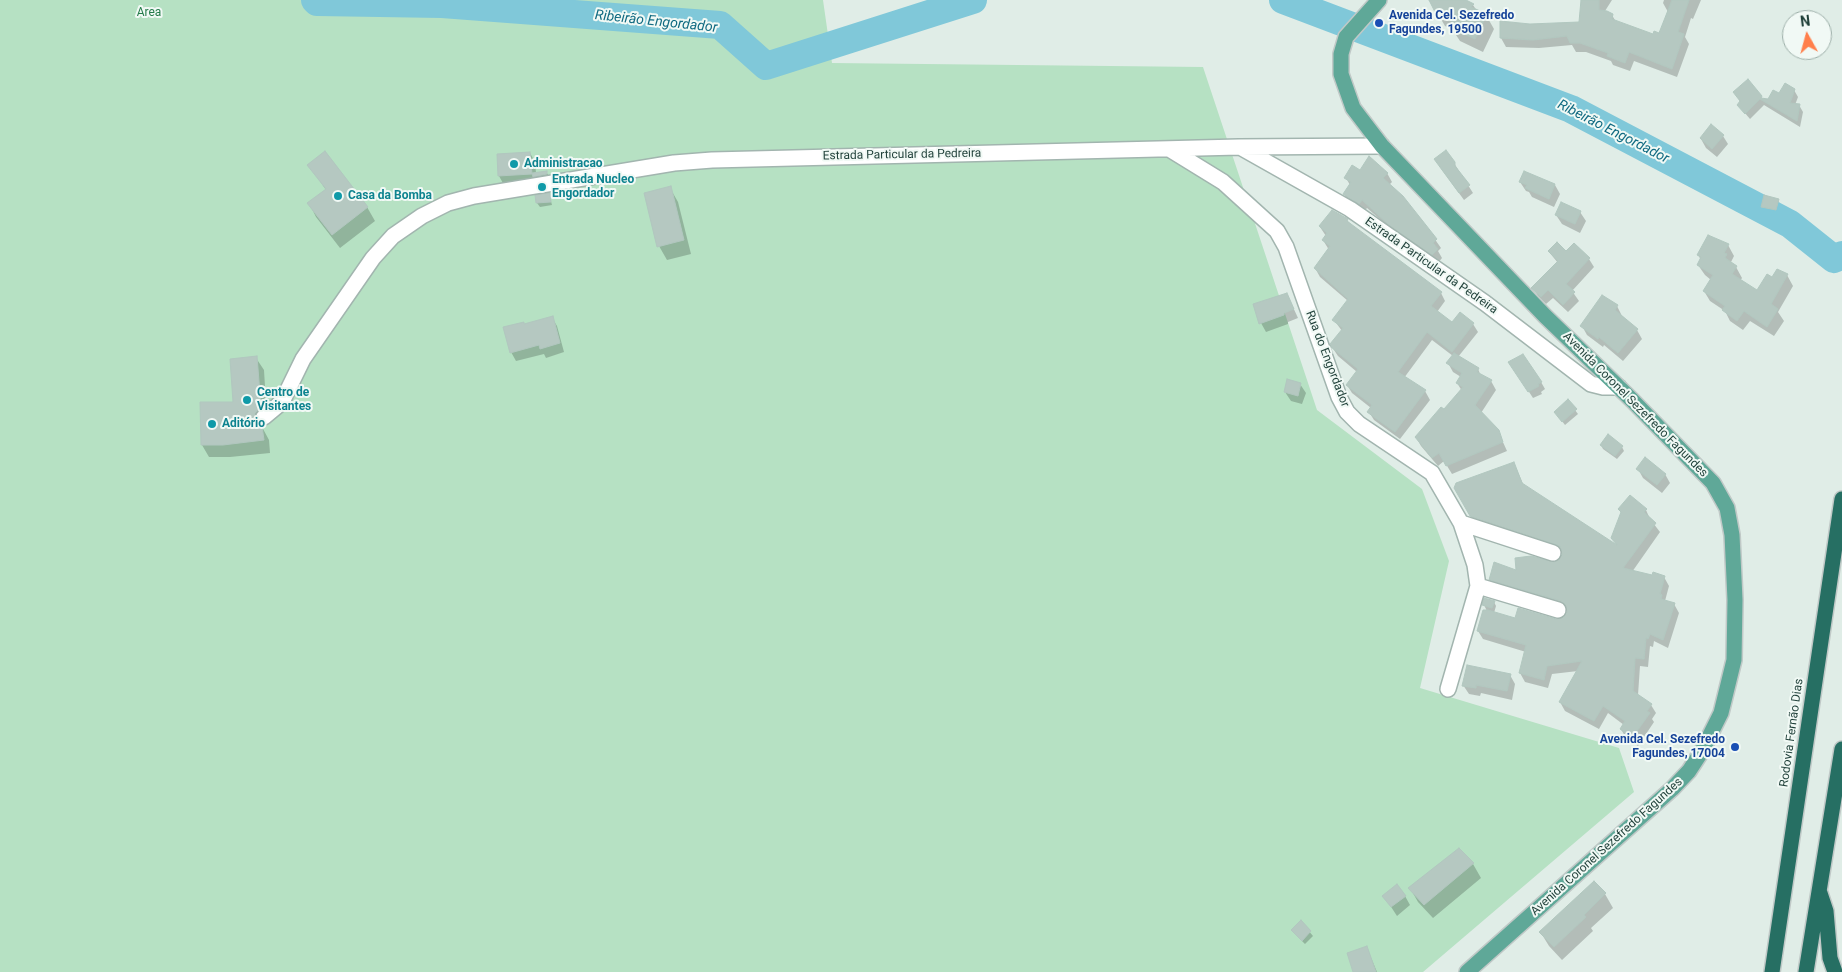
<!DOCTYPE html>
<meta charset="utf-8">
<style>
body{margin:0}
#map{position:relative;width:1842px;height:972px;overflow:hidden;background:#e0ede7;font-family:Roboto,sans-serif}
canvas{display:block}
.north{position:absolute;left:1782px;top:10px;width:50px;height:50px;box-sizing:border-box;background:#f1f9f5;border:1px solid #9dafa9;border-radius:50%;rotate:353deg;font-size:14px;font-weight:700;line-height:20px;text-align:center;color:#1e3f38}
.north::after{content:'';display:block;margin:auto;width:18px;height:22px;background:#ff7f4b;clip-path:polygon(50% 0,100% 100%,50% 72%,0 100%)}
</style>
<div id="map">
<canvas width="1842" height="972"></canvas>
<div class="north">N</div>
</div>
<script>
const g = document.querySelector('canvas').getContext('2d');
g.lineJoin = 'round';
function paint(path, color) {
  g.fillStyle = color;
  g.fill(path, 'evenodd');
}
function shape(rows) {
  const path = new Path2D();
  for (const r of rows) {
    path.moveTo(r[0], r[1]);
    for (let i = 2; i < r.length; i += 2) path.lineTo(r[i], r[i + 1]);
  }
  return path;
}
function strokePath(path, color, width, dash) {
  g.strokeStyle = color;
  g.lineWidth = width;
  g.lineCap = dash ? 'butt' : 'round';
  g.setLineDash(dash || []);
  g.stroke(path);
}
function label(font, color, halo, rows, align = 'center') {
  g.font = font + ' Roboto,sans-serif';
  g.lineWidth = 4;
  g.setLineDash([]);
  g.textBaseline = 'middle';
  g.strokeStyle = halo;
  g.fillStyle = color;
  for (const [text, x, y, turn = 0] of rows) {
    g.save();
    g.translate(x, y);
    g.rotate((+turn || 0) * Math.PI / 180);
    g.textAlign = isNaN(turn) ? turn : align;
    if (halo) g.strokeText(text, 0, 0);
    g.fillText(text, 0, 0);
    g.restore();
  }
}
const green = shape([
 [0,0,823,0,832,63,1203,67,1317,410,1422,489,1449,561,1420,688,1619,748,1634,792,1423,972,0,972]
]);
const shadow = shape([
 [1434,0,1457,0,1473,5,1477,11,1486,15,1494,29,1483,52,1460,41,1452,29,1445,26,1432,4],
 [1583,0,1612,0,1605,11,1612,15,1616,22,1653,35,1659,34,1668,12,1663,3,1664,0,1701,0,1693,19,1691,18,1685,37,1689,44,1677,77,1634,61,1630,71,1613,65,1611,61,1586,52,1576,52,1572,45,1539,48,1506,47,1501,38,1530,26,1580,24],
 [1794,90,1798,97,1795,105,1799,105,1803,112,1800,127,1764,105,1750,119,1738,105,1741,102,1734,92,1761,97,1762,99,1769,100],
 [1723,136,1728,144,1717,157,1706,148,1701,139],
 [530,153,535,162,536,173,546,172,549,176,504,185,499,176],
 [1454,163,1473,193,1464,200,1440,167],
 [309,165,367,207,375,221,340,248,316,217,309,203,326,190],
 [1360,171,1387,173,1392,182,1389,185,1420,218,1441,248,1438,251,1442,258,1438,263,1397,234,1367,208,1364,212,1349,203,1344,194,1350,185,1346,178],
 [1524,172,1555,185,1560,194,1554,207,1532,197,1529,192,1526,191,1520,182],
 [670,188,678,202,691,254,667,260,659,246],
 [549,194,552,205,540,207,537,203],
 [1778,200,1780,204,1778,214,1765,210,1763,206],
 [1562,204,1580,212,1586,221,1580,233,1562,224,1556,215],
 [1347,220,1350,224,1441,293,1445,301,1437,312,1452,323,1473,324,1478,332,1458,357,1478,369,1481,376,1491,381,1496,390,1481,413,1498,431,1507,451,1452,474,1444,461,1438,466,1421,446,1416,437,1444,411,1462,391,1457,383,1461,377,1453,372,1448,363,1453,356,1432,340,1404,378,1425,391,1430,400,1400,439,1374,420,1369,412,1371,408,1352,393,1347,385,1357,372,1338,356,1332,347,1342,331,1334,320,1348,301,1320,277,1315,268,1329,250,1323,240,1326,236,1320,227],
 [1574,244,1589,259,1594,267,1572,291,1579,301,1568,312,1553,298,1546,304,1538,296,1533,288,1558,263,1549,252,1566,253],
 [1728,245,1734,256,1731,262,1736,267,1742,278,1740,281,1758,292,1773,279,1787,275,1793,286,1778,312,1784,321,1774,336,1750,321,1743,330,1730,321,1725,311,1710,301,1704,291,1711,280,1705,275,1698,265,1701,260,1698,255],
 [1287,294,1298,318,1288,322,1288,324,1266,332,1261,323],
 [1617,306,1622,316,1637,330,1642,339,1623,361,1604,345,1603,347,1587,335,1582,326],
 [552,318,557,326,564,352,546,358,544,354,516,361,511,352,524,325],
 [256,358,264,370,267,420,262,427,269,440,270,453,230,457,209,457,202,445,234,403],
 [1514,369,1541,382,1545,389,1541,392,1542,394,1533,398],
 [1300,384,1306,393,1302,404,1291,401,1285,392],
 [1568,401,1578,414,1565,425,1558,416],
 [1601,445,1622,447,1624,451,1617,459,1603,449],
 [1514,463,1524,486,1618,547,1613,538,1621,513,1619,509,1646,510,1650,519,1660,532,1632,572,1664,577,1669,586,1665,601,1674,604,1679,613,1668,648,1654,641,1653,647,1650,646,1648,667,1640,666,1638,695,1651,705,1656,713,1652,719,1654,722,1638,746,1626,738,1621,729,1624,725,1608,713,1599,729,1565,711,1560,702,1578,671,1552,674,1548,688,1525,682,1520,673,1526,652,1483,639,1478,631,1487,611,1484,605,1494,602,1496,606,1494,613,1516,620,1560,621,1566,617,1568,610,1496,588,1491,579,1555,564,1561,560,1563,553,1476,524,1455,488],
 [1638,469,1665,474,1670,483,1662,493,1643,478],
 [1510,675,1515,684,1512,700,1481,693,1480,696,1469,694,1463,685],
 [1459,850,1473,864,1481,878,1433,918,1418,902,1410,888],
 [1605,894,1613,908,1591,928,1593,931,1562,960,1549,946,1541,933],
 [1384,896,1405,896,1410,905,1397,916],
 [1301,922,1313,936,1305,944,1295,934],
 [1367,948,1377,972,1355,972]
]);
const river = shape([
 [315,0,317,2,442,4,720,25,766,66,973,0],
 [1283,0,1571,109,1790,224,1834,259,1842,255]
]);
const building = shape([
 [1429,0,1466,0,1474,4,1471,7,1487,14,1475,39,1450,27,1453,19,1435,12,1429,0],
 [1581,0,1599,0,1599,10,1607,11,1613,14,1612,19,1653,34,1654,31,1659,33,1672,0,1689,0,1678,32,1684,34,1672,69,1629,52,1625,63,1607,56,1608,53,1580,43,1570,43,1567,36,1533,40,1500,38,1500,21,1530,24,1579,22,1581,0],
 [1748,79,1762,96,1761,98,1768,99,1773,90,1779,93,1785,83,1795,89,1790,103,1800,104,1797,121,1760,99,1745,114,1737,105,1740,101,1733,92,1748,79],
 [1711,124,1724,135,1712,149,1700,138,1711,124],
 [1446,150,1455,162,1455,166,1470,185,1459,193,1434,159,1446,150],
 [325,151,368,207,332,235,307,203,326,189,307,165,325,151],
 [530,152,532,174,498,176,497,154,530,152],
 [1369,156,1388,173,1383,178,1403,196,1437,239,1433,243,1438,249,1432,255,1390,226,1362,200,1359,204,1343,194,1351,182,1344,178,1352,165,1360,170,1369,156],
 [547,171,547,174,533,177,532,173,547,171],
 [1524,171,1555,184,1549,199,1525,188,1527,185,1519,182,1524,171],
 [671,186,684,240,657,247,644,193,671,186],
 [550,193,551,202,536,203,535,195,550,193],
 [1764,195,1779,199,1776,210,1761,207,1764,195],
 [1561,202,1581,211,1575,224,1555,215,1561,202],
 [1332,210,1348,219,1347,221,1442,292,1431,306,1452,322,1460,312,1474,323,1452,352,1427,332,1398,372,1426,390,1395,432,1367,412,1372,405,1346,385,1358,369,1331,347,1330,344,1343,328,1332,320,1348,299,1314,268,1330,246,1322,240,1327,233,1319,226,1332,210],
 [1708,235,1729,244,1724,253,1727,254,1725,258,1737,266,1732,274,1757,290,1767,274,1772,277,1777,269,1788,274,1771,304,1778,309,1767,327,1744,311,1737,321,1722,310,1725,306,1703,291,1713,275,1697,265,1701,257,1697,255,1708,235],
 [1557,242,1566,251,1574,243,1590,258,1566,284,1575,292,1563,305,1548,290,1541,297,1531,288,1558,261,1548,251,1557,242],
 [1287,293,1294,309,1284,313,1284,315,1259,324,1253,304,1287,293],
 [1602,295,1618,305,1615,310,1638,329,1618,353,1599,337,1598,339,1580,326,1602,295],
 [553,316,560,343,540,349,539,345,510,353,503,327,524,322,524,324,553,316],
 [1454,353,1479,368,1477,372,1492,380,1475,405,1499,430,1503,442,1446,466,1439,453,1432,458,1415,437,1441,407,1444,409,1463,387,1456,383,1462,373,1446,363,1454,353],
 [1523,354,1542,382,1538,384,1539,386,1528,392,1508,362,1523,354],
 [257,356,261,407,255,413,255,418,257,423,262,426,264,440,223,445,201,445,200,402,233,402,230,359,257,356],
 [1287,379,1301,383,1298,396,1284,392,1287,379],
 [1568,399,1577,409,1562,422,1554,412,1568,399],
 [1608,434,1623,446,1615,456,1600,445,1608,434],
 [1645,457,1666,474,1657,485,1636,469,1645,457],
 [1514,462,1522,483,1617,545,1611,538,1621,512,1618,509,1630,495,1647,509,1644,512,1656,523,1623,568,1652,575,1653,572,1665,576,1660,594,1662,595,1661,599,1675,603,1663,640,1650,634,1648,639,1646,638,1644,659,1635,658,1633,691,1652,704,1647,711,1650,713,1632,738,1620,729,1625,721,1603,706,1594,721,1559,702,1582,661,1547,666,1544,680,1519,673,1526,645,1477,631,1483,610,1488,610,1515,618,1518,608,1556,619,1564,617,1567,612,1565,604,1561,601,1489,580,1494,562,1516,570,1515,558,1531,556,1555,562,1562,555,1560,546,1470,516,1454,488,1456,483,1514,462],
 [1484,598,1495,601,1492,608,1482,605,1484,598],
 [1467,665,1511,674,1507,691,1476,685,1476,688,1462,686,1467,665],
 [1459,848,1474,863,1424,905,1408,888,1459,848],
 [1594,881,1606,893,1584,915,1586,917,1554,947,1539,932,1594,881],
 [1397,884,1406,896,1391,907,1382,896,1397,884],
 [1301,920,1311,931,1302,941,1291,930,1301,920],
 [1367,946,1376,972,1353,972,1347,953,1367,946]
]);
const minor = shape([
 [1240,147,1350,209,1485,303,1591,384,1603,387,1619,387],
 [1171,150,1223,182,1277,231,1286,247,1339,397,1347,412,1359,424,1432,473,1461,523,1475,565,1478,586,1448,689],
 [264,417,282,402,303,359,373,258,393,236,422,216,448,203,474,196,674,163,712,160,1239,147,1382,146],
 [1461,523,1553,553],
 [1478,586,1558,610]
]);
const major = shape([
 [1379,0,1346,37,1341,54,1341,74,1353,108,1382,146,1545,316,1632,400,1713,483,1727,508,1732,535,1735,600,1734,660,1721,713,1702,751,1689,771,1672,789,1467,972]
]);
const highway = shape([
 [1820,893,1826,911,1830,958,1835,972],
 [1772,972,1842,499],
 [1806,972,1842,749]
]);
const markers = [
 [1379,23,5,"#1a4fb4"],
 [514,164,5,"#0f9aa8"],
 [542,187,5,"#0f9aa8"],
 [338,196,5,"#0f9aa8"],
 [247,400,5,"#0f9aa8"],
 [212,424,5,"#0f9aa8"],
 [1735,747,5,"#1a4fb4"]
];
const parkNames = [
 ["Area",149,13]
];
const transitNames = [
 ["Avenida Cel. Sezefredo",1389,16],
 ["Fagundes, 19500",1389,30],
 ["Avenida Cel. Sezefredo",1725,740,"right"],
 ["Fagundes, 17004",1725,754,"right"]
];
const streetNames = [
 ["Estrada Particular da Pedreira",902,155,-1],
 ["Estrada Particular da Pedreira",1431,266,35],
 ["Rua do Engordador",1327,359,69],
 ["Avenida Coronel Sezefredo Fagundes",1635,405,45],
 ["Rodovia Fernão Dias",1792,733,-82],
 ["Avenida Coronel Sezefredo Fagundes",1607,847,-42]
];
const cultureNames = [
 ["Administracao",524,164],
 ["Entrada Nucleo",552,180],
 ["Engordador",552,194],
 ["Casa da Bomba",348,196],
 ["Centro de",257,393],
 ["Visitantes",257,407],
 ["Aditório",222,424]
];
const waterNames = [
 ["Ribeirão Engordador",656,22,6],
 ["Ribeirão Engordador",1613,132,27]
];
paint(green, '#b6e1c3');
paint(shadow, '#0003');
strokePath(river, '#80c8d9', 28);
paint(building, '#b5c8c1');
strokePath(building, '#b1c7bf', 1);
strokePath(minor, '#a2b5af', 18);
strokePath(major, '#c0c9c7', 18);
strokePath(highway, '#c0c9c7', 18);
strokePath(minor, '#fff', 15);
strokePath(major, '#5fa898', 15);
strokePath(highway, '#266f63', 15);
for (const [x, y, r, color] of markers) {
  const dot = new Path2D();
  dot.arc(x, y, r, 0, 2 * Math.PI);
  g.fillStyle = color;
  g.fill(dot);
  strokePath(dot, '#f1f9f5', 2);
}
label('12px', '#237b49', '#f1f9f5', parkNames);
label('bold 12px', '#164399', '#f1f9f5', transitNames, 'left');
label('12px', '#1e3f38', '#f1f9f5', streetNames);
label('bold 12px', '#0d838f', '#f1f9f5', cultureNames, 'left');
label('italic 14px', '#116b82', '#f1f9f5', waterNames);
</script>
